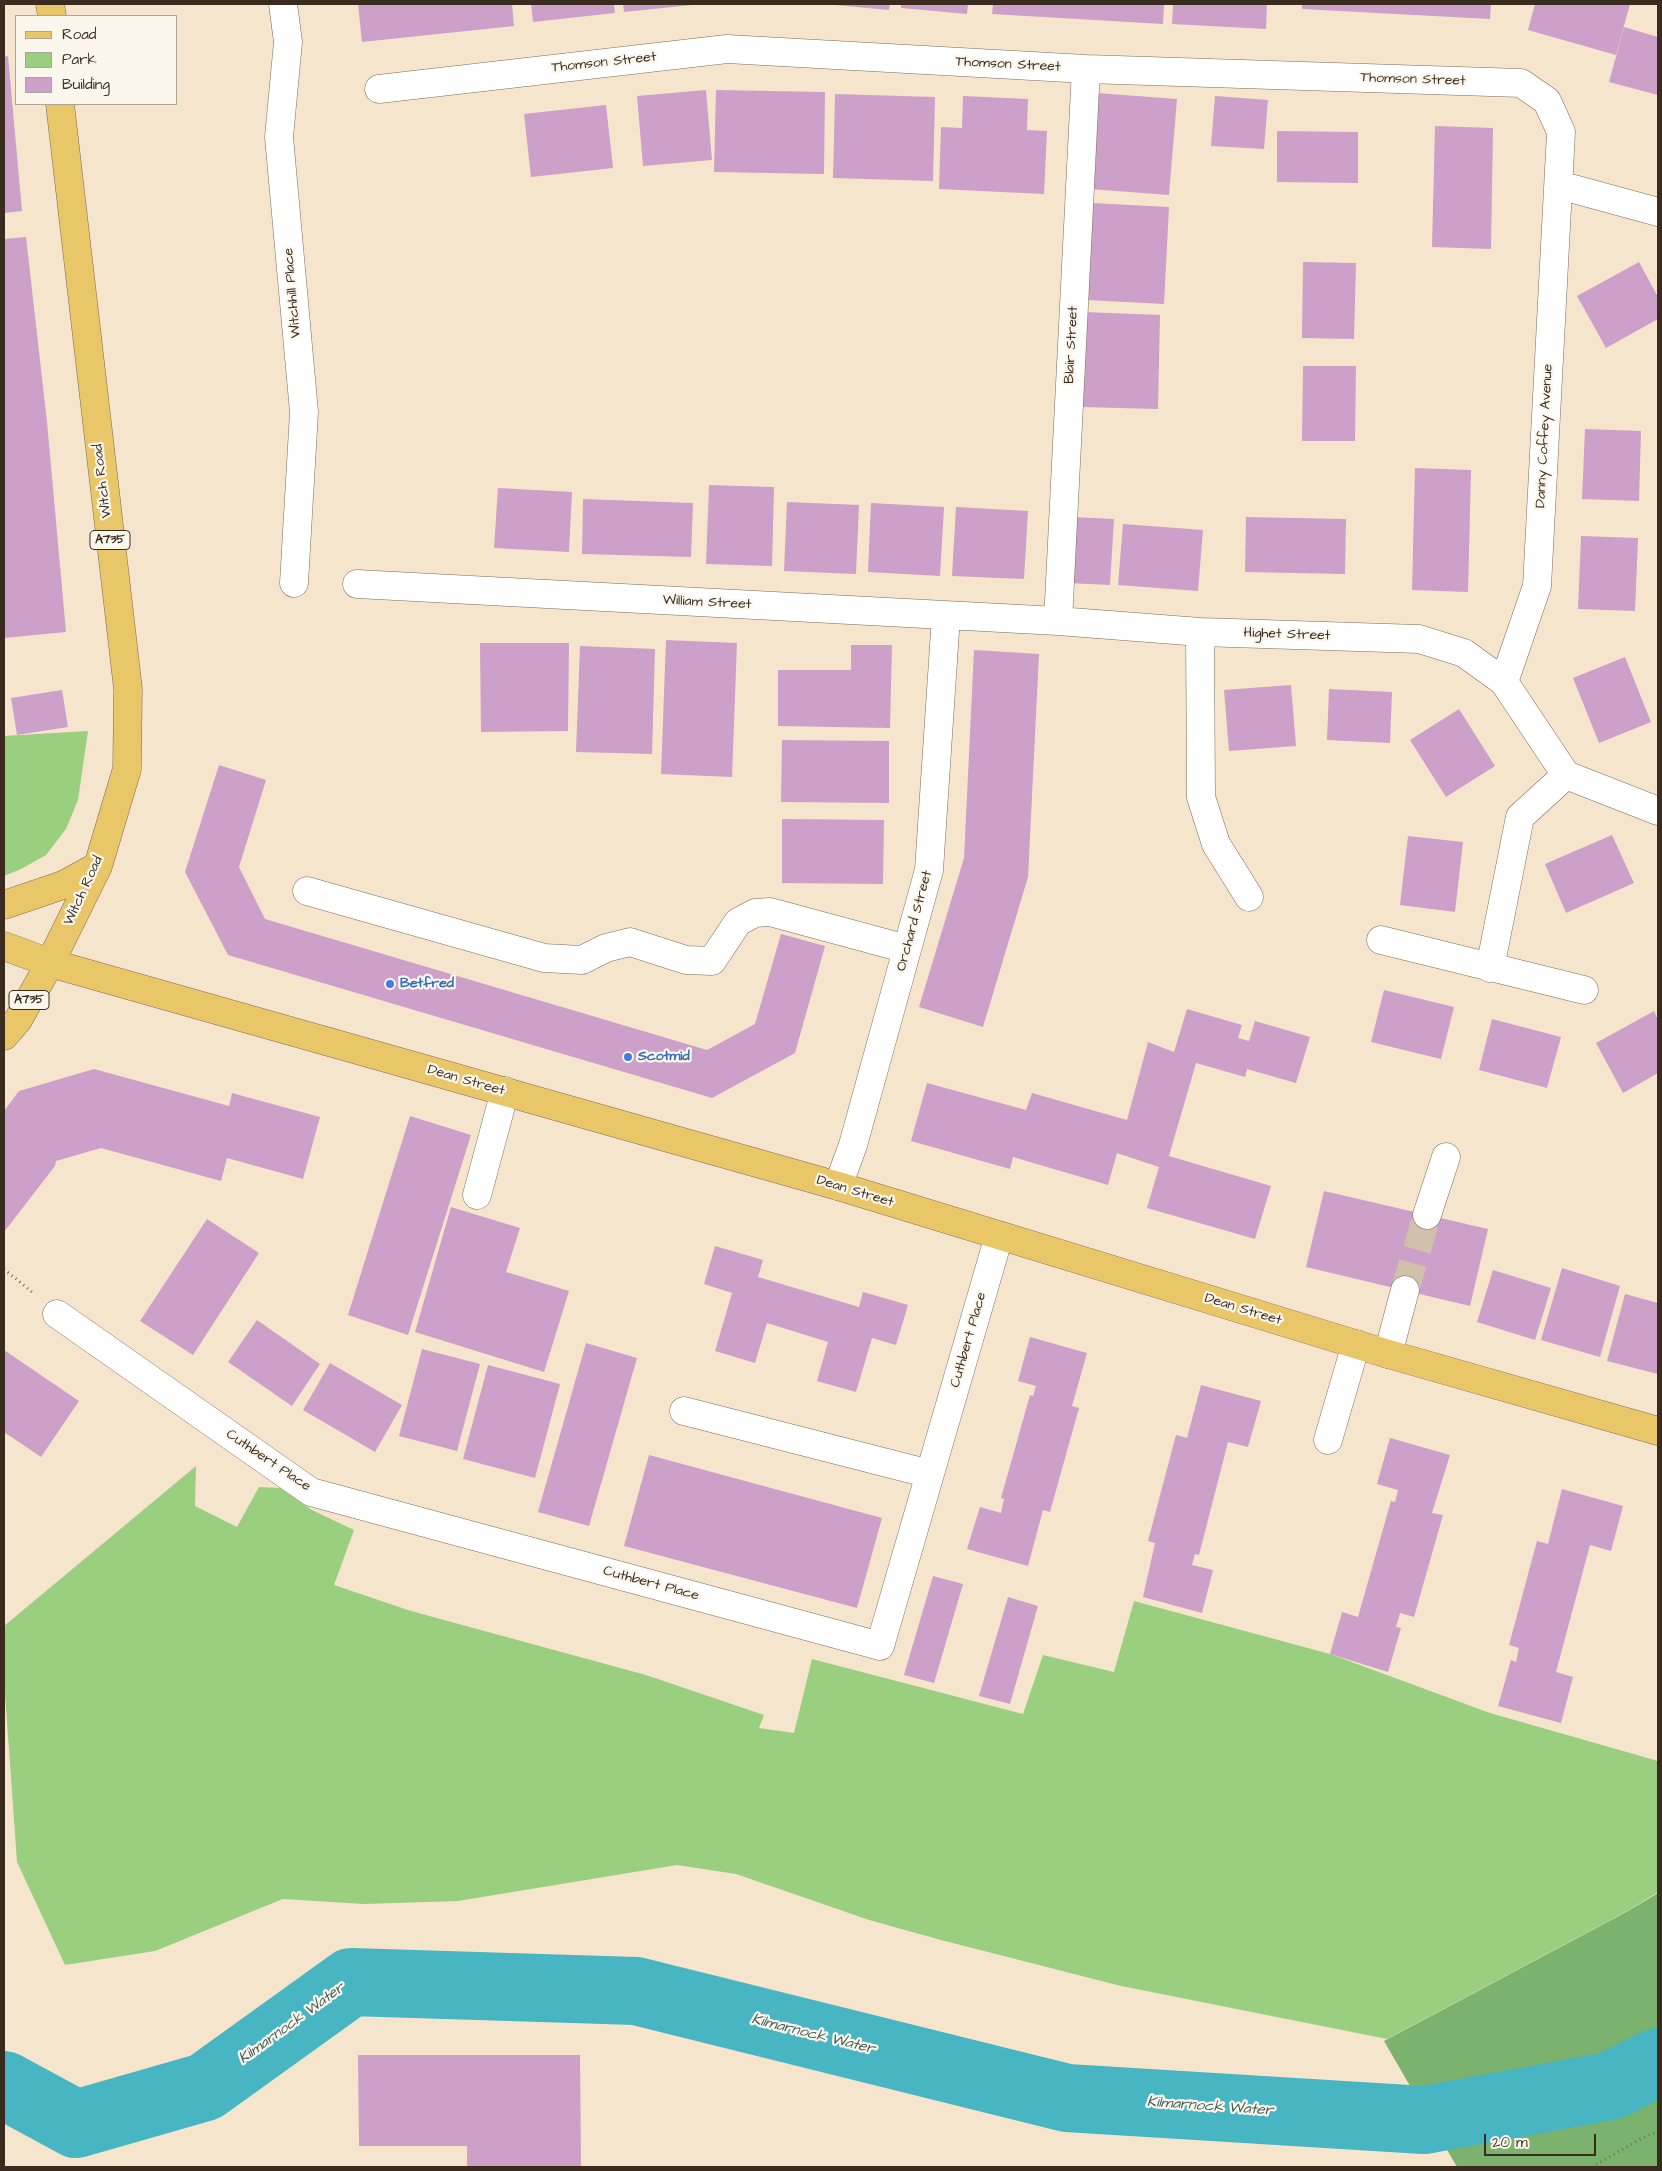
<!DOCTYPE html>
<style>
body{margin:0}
#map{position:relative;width:1662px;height:2171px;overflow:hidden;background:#f6e5cd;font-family:"Architects Daughter",sans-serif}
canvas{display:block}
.frame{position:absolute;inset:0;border:5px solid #3b2a1e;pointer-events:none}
.legend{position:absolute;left:15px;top:15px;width:162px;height:90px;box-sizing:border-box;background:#fbf7ec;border:1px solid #aea59a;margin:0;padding:6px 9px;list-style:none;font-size:15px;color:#3b2a1e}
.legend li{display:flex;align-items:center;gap:10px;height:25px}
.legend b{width:25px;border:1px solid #aea59a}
.scale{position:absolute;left:1484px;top:2134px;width:112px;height:22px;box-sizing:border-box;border:2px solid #3b2a1e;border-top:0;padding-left:6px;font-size:15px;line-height:18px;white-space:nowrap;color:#3b2a1e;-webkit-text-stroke:4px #fbf7ec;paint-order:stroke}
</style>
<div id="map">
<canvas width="1662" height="2171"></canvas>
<div class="frame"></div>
<ul class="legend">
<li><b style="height:6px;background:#e9c769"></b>Road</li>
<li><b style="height:14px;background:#9acf80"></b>Park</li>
<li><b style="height:14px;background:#cca0c9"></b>Building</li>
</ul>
<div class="scale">20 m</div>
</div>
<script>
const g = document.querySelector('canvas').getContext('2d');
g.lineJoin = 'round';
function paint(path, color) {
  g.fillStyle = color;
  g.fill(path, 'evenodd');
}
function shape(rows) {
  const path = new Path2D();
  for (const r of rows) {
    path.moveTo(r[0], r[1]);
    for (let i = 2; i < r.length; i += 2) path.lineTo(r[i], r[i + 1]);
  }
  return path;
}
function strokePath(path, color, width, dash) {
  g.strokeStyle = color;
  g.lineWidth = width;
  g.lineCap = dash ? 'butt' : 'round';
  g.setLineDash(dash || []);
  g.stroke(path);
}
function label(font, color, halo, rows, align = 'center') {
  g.font = font + ' "Architects Daughter",sans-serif';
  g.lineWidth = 4.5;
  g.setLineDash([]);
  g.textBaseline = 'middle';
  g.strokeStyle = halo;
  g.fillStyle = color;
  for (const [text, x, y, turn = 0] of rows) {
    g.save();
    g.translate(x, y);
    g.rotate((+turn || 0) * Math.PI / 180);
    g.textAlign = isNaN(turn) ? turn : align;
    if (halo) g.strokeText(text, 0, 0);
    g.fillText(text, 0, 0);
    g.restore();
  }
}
const green = shape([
 [88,731,78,800,66,829,46,855,21,869,4,876,4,736],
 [196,1466,195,1506,237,1527,259,1487,280,1488,312,1510,354,1530,334,1585,411,1611,646,1675,764,1715,759,1728,794,1733,812,1659,1023,1714,1043,1655,1114,1672,1134,1601,1330,1654,1490,1713,1658,1761,1658,1892,1629,1910,1387,2039,1121,1986,941,1940,869,1920,736,1874,677,1865,458,1901,363,1904,283,1899,155,1951,65,1965,17,1862,4,1680,4,1626]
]);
const forest = shape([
 [1658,1893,1658,2167,1457,2167,1384,2041,1628,1911]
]);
const river = shape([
 [4,2085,76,2124,205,2087,351,1982,636,1991,1067,2098,1424,2120,1610,2086,1658,2062]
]);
const building = shape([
 [358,4,512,4,514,26,362,42],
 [531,4,614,4,615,13,533,22],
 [623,4,692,4,692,5,624,12],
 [824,4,890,4,889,10],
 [901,4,968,4,967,14,901,8],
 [993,4,1164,4,1163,24,992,14],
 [1173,4,1267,4,1266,29,1172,24],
 [1302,4,1491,4,1490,19,1302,9],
 [1535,4,1630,4,1616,55,1528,30],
 [1624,27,1658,37,1658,95,1609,82],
 [8,56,22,211,4,213,4,57],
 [706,90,712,160,643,166,637,96],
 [716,90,825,92,824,174,714,172],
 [1097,93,1177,99,1169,195,1090,189],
 [835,94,935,97,933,181,833,178],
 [963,96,1028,99,1027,130,1047,131,1044,194,939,189,941,127,962,128],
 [1215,96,1268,100,1264,149,1211,146],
 [606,105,613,168,531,177,524,114],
 [1435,126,1493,128,1491,249,1432,247],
 [1277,131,1358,132,1358,183,1277,182],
 [1092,203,1169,207,1164,304,1087,300],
 [26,237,47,422,66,632,4,638,4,239],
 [1303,262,1356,263,1354,339,1302,338],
 [1639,262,1658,297,1658,319,1606,348,1577,296],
 [1084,312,1160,315,1158,409,1081,407],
 [1303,366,1356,366,1355,441,1302,441],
 [1585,429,1641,431,1639,501,1582,499],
 [1415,468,1471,470,1468,592,1412,590],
 [709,485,774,487,772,566,706,564],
 [498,488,572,492,569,552,494,548],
 [583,499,693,503,691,557,582,554],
 [787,502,859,505,856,574,784,571],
 [871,503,944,507,940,576,868,572],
 [956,507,1028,511,1024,579,952,576],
 [1071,517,1114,519,1110,585,1067,583],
 [1246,517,1346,519,1345,574,1245,572],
 [1123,524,1203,530,1198,591,1118,585],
 [1581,536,1638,538,1635,611,1578,609],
 [666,640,737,643,732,777,661,774],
 [480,643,569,643,568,731,481,732],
 [851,645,892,645,890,728,778,726,778,670,851,670],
 [580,646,655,649,652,754,576,752],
 [974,650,1039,654,1028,877,983,1027,919,1007,964,858],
 [1625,657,1651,722,1599,743,1573,678],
 [1291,685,1296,746,1229,751,1224,690],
 [1329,689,1392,692,1390,743,1327,740],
 [62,690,68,727,17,735,11,698],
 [1459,709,1495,766,1446,797,1410,740],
 [782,740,889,741,889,803,781,802],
 [219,765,266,780,239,867,265,919,707,1050,755,1024,781,934,825,946,795,1053,712,1098,228,955,185,872],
 [782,819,884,820,883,884,782,883],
 [1612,835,1634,883,1566,913,1545,864],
 [1408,836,1463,842,1455,912,1400,905],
 [1384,990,1454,1007,1441,1059,1371,1042],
 [1187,1009,1242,1025,1238,1038,1249,1041,1255,1021,1310,1037,1296,1083,1247,1069,1245,1077,1196,1063,1169,1156,1271,1186,1255,1239,1147,1208,1159,1167,1117,1153,1108,1185,1013,1157,1010,1169,911,1141,927,1083,1026,1110,1032,1093,1127,1120,1148,1042,1174,1052],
 [1654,1011,1658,1020,1658,1073,1623,1093,1596,1043],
 [1492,1019,1561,1037,1547,1088,1479,1070],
 [94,1069,229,1106,232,1093,320,1117,303,1179,227,1158,221,1181,101,1148,56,1161,55,1166,4,1232,4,1111,19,1091],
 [410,1116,471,1135,408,1335,348,1315],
 [1324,1191,1488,1229,1470,1306,1306,1267],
 [451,1207,520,1228,506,1272,569,1291,544,1372,415,1332],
 [207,1219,259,1253,193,1355,140,1321],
 [715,1246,763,1260,758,1277,859,1307,863,1292,908,1305,896,1345,872,1338,856,1392,817,1381,828,1342,767,1323,755,1363,715,1351,732,1293,704,1284],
 [1562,1268,1620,1286,1600,1357,1541,1340],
 [1493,1270,1551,1288,1535,1340,1477,1322],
 [1625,1294,1658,1303,1658,1374,1607,1361],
 [257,1320,320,1364,292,1406,228,1362],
 [1030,1337,1087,1353,1072,1406,1079,1408,1050,1512,1043,1510,1028,1566,967,1549,980,1507,1001,1513,1004,1499,1001,1498,1030,1395,1033,1396,1036,1386,1018,1381],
 [586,1343,637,1358,589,1526,538,1512],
 [422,1349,480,1364,457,1451,399,1436],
 [4,1350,79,1401,41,1457,4,1432],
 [330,1363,402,1405,375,1452,303,1410],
 [488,1365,560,1384,535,1478,463,1459],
 [1201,1385,1261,1401,1248,1447,1228,1442,1199,1555,1195,1554,1192,1565,1213,1570,1202,1613,1143,1597,1155,1543,1148,1541,1176,1435,1187,1438],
 [1390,1438,1450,1455,1432,1513,1443,1515,1414,1617,1400,1613,1396,1627,1401,1628,1388,1672,1330,1654,1342,1612,1358,1617,1391,1501,1395,1502,1398,1490,1377,1484],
 [649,1455,882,1518,857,1608,624,1546],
 [1562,1489,1623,1506,1611,1551,1590,1545,1556,1672,1573,1677,1561,1723,1498,1706,1511,1660,1516,1662,1519,1648,1509,1645,1537,1541,1548,1544],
 [933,1576,963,1584,934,1683,904,1675],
 [1008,1597,1038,1606,1010,1704,979,1696],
 [358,2055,580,2055,581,2167,467,2167,467,2146,359,2146]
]);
const minorTunnel = shape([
 [1405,1290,1427,1215]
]);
const path = shape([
 [4,1269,32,1292],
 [1592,2167,1646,2136,1658,2132]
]);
const minor = shape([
 [283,4,288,42,279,137,304,412,294,583],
 [379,89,727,49,1086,69,1521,83,1547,101,1561,132,1537,586,1504,682],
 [1559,185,1658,212],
 [357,584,1058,621,1200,632,1419,639,1464,653,1504,682,1566,775,1658,811],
 [1058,621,1086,69],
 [1200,632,1201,797,1216,844,1249,897],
 [307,891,544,958,582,960,606,948,630,942,686,960,712,961,738,922,755,913,770,912,907,949],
 [1381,940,1584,990],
 [1490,968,1520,817,1566,775],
 [838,1186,853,1145,929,870,946,616],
 [477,1195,505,1091],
 [1427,1215,1446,1157],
 [57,1314,311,1492,880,1646,999,1236],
 [1388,1354,1405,1290],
 [684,1411,930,1474],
 [1328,1440,1356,1344]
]);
const major = shape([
 [50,4,52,16],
 [4,905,63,885,98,866],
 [4,946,50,963,838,1186,1388,1354,1658,1431],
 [4,1036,18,1020,50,963,98,866,127,769,128,689,60,104]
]);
const markers = [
 [390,984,5,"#3f7fe0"],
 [628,1057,5,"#3f7fe0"]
];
const shields = [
 [110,540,40],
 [29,1000,40]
];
const shieldNames = [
 ["A735",110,540],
 ["A735",29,1000]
];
const streetNames = [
 ["Thomson Street",604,63,-6],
 ["Thomson Street",1008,65,3],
 ["Thomson Street",1413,80,2],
 ["Witchhill Place",293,293,-95],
 ["Blair Street",1072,345,-87],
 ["Danny Coffey Avenue",1545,436,-87],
 ["Witch Road",103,481,-97],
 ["William Street",707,603,3],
 ["Highet Street",1287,635,2],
 ["Witch Road",84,891,-65],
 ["Orchard Street",915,921,-75],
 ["Dean Street",466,1081,16],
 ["Dean Street",855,1192,17],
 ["Dean Street",1243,1310,17],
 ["Cuthbert Place",969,1340,-74],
 ["Cuthbert Place",268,1461,34],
 ["Cuthbert Place",651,1584,15]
];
const shopNames = [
 ["Betfred",400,984],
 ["Scotmid",638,1057]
];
const waterNames = [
 ["Kilmarnock Water",292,2024,-36],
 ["Kilmarnock Water",813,2035,14],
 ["Kilmarnock Water",1210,2107,4]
];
paint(green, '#9acf80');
paint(forest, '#7bb26e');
strokePath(river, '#48b5c3', 68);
paint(building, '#cca0c9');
strokePath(minorTunnel, '#d1c0aa', 28, [28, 14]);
strokePath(minor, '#7c6b5b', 29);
strokePath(major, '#7c6b5b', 29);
strokePath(path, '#7c6b5b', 3, [1, 4]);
strokePath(minor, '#fff', 28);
strokePath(major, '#e9c769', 28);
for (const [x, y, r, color] of markers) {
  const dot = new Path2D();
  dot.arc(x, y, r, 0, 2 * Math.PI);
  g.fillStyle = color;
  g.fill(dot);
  strokePath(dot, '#fbf7ec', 2);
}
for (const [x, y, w] of shields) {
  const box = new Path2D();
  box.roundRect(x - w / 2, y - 9.5, w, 19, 4);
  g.fillStyle = '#fbf7ec';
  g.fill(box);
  strokePath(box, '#3b2a1e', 1);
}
label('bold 12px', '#3b2a1e', null, shieldNames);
label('14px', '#3b2a1e', '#fbf7ec', streetNames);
label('bold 14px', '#366cbe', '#fbf7ec', shopNames, 'left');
label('italic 15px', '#405b58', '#fbf7ec', waterNames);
</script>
